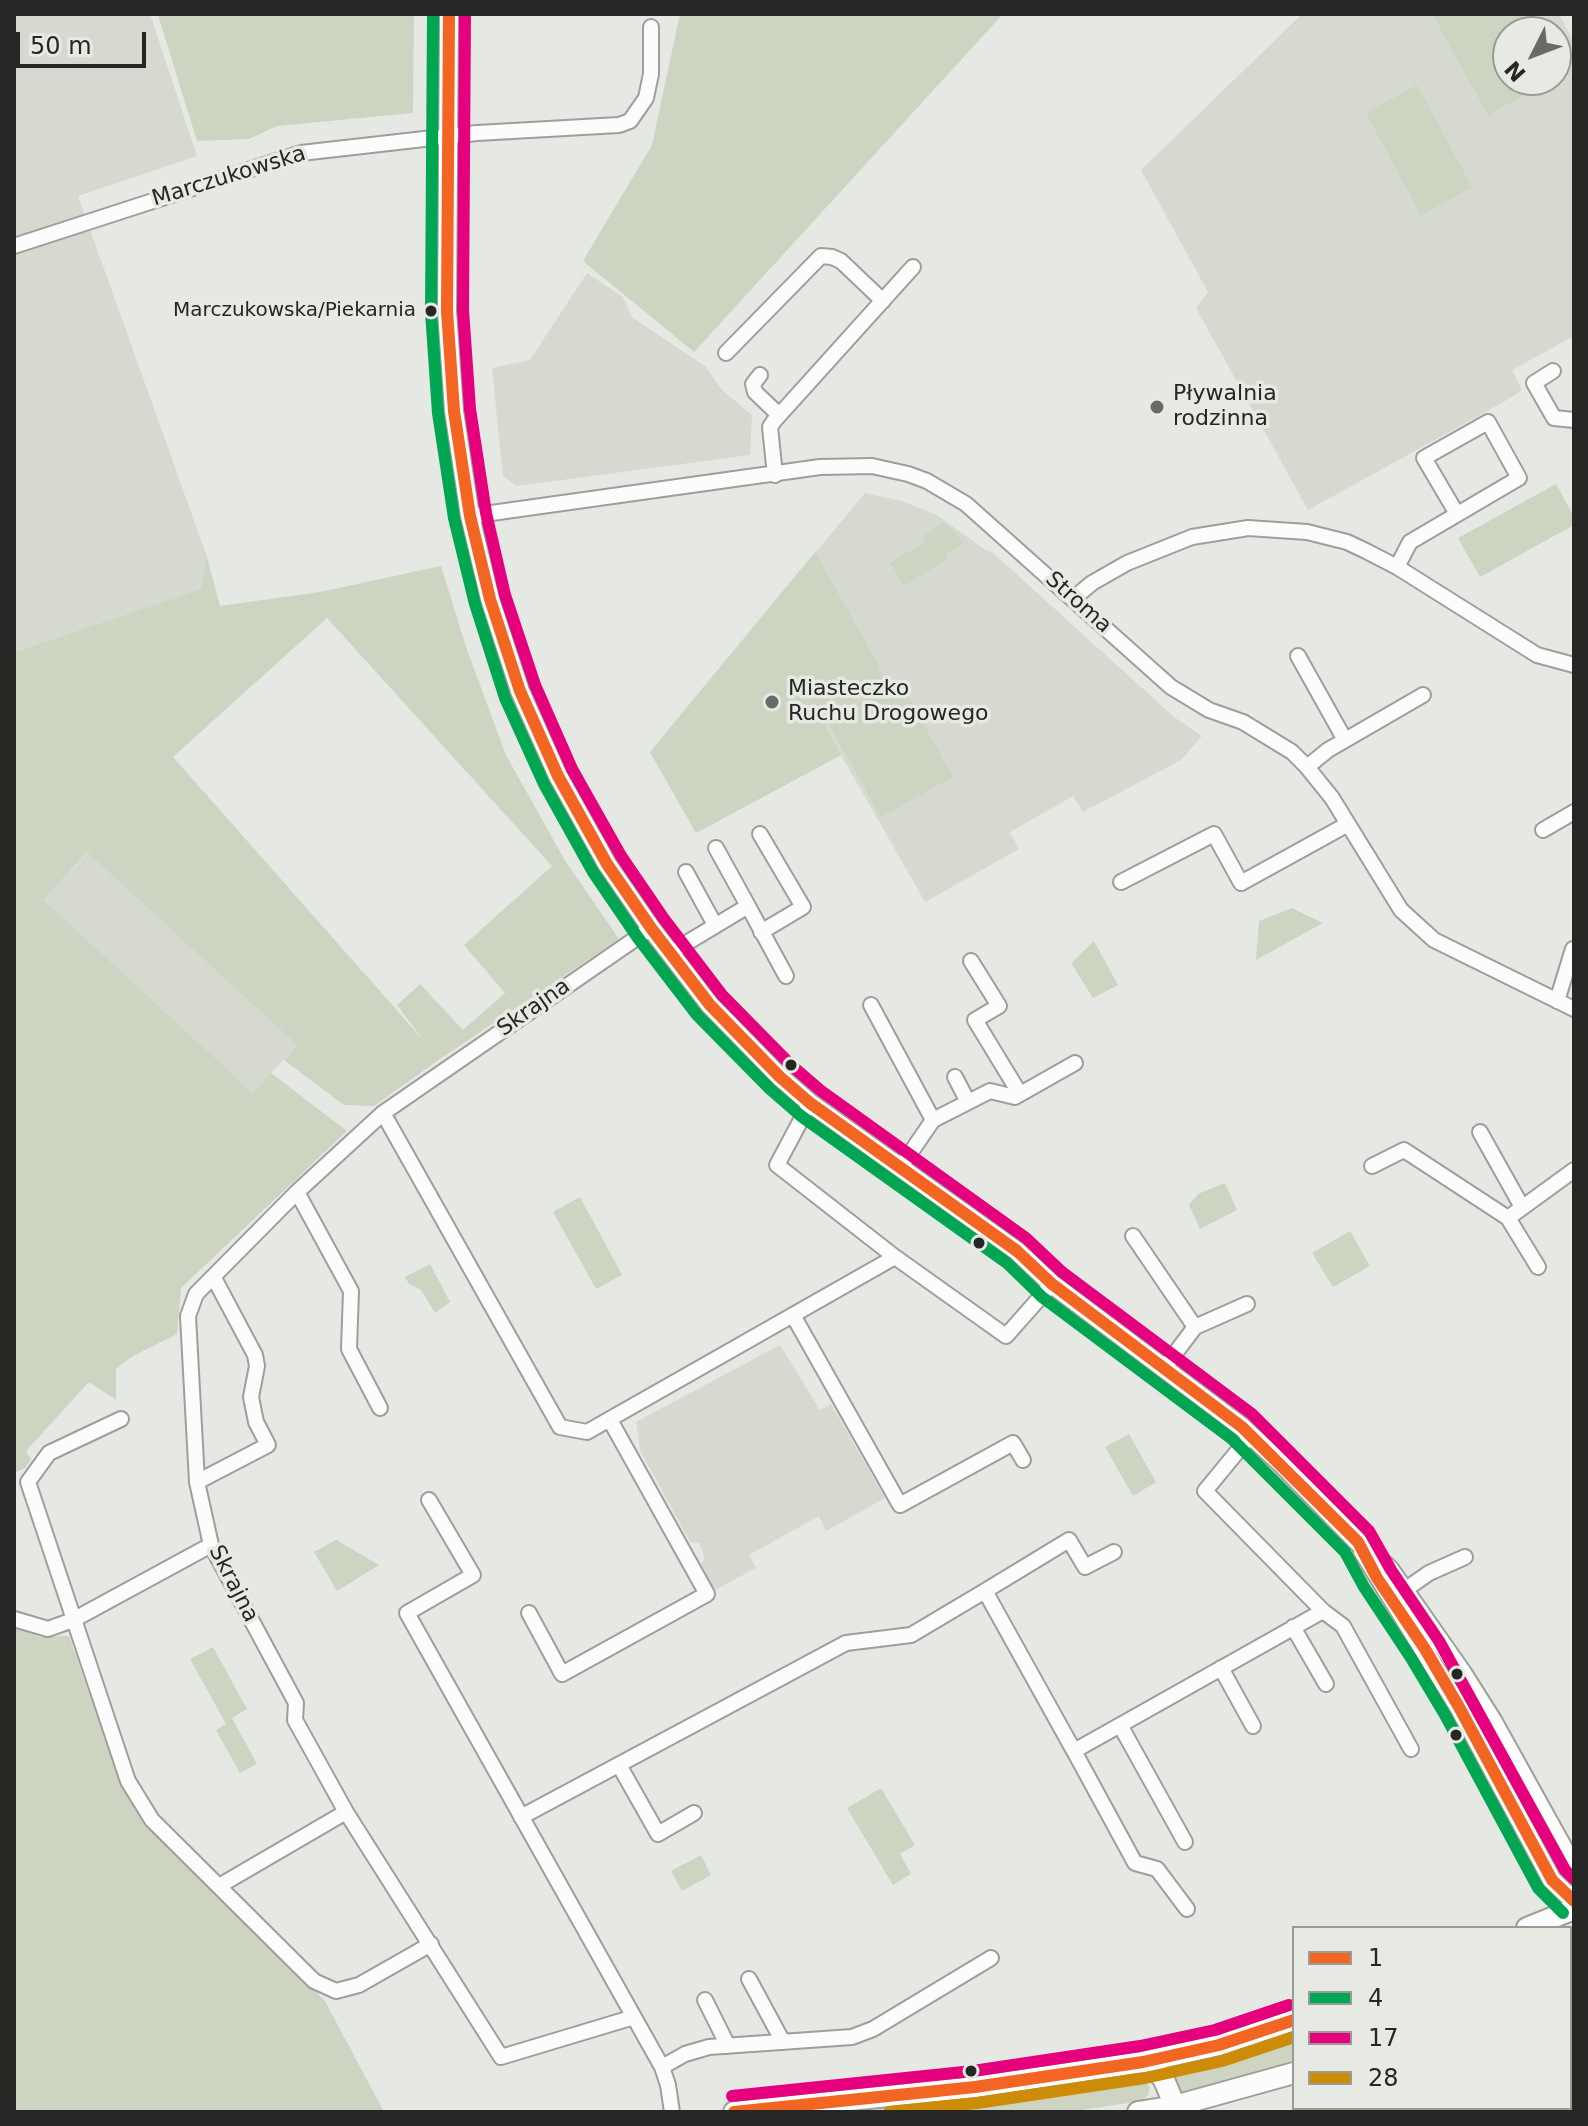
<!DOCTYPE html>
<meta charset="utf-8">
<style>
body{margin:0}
#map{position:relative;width:1588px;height:2126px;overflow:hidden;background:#e6e8e4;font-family:"DejaVu Sans",sans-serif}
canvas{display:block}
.frame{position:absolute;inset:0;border:16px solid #262624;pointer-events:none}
.legend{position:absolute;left:1292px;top:1926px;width:280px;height:184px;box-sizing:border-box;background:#e7e9e3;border:2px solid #9a9b97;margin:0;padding:10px 14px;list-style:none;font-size:24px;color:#262624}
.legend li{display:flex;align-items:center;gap:16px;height:40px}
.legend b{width:40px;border:2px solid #9a9b97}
.north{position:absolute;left:1492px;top:16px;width:80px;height:80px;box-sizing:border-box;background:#e7e9e3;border:2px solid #9a9b97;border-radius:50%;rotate:228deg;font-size:22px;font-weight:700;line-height:32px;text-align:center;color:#262624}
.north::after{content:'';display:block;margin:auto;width:28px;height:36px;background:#696a67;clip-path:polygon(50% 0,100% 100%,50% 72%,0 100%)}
.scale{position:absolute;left:16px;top:32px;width:130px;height:36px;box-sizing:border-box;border:4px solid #262624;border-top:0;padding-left:10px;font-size:24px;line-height:28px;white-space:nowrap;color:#262624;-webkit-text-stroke:6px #e7e9e3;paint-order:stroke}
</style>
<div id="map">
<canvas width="1588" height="2126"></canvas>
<div class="frame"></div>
<ul class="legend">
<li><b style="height:10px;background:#f26522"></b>1</li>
<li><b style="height:10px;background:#00a651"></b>4</li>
<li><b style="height:10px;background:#e5007d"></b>17</li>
<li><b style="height:10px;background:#cd8c07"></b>28</li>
</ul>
<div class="north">N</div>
<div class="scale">50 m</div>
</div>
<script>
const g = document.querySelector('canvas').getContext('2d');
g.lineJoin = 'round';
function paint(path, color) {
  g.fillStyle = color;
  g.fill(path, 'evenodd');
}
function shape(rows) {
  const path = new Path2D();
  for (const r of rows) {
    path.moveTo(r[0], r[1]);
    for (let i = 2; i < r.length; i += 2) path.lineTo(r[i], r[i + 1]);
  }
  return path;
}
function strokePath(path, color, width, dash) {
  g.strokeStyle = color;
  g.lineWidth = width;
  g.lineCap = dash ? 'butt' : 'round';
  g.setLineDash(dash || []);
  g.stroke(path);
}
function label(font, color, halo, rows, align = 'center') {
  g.font = font + ' "DejaVu Sans",sans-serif';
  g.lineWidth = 7;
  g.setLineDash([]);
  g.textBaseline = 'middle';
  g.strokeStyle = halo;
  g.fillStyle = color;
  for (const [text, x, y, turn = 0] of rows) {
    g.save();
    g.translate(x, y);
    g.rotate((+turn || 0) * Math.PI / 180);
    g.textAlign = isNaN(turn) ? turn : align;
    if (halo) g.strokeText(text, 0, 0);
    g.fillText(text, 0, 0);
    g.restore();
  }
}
const built = shape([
 [14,14,150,14,197,156,78,196,207,557,201,589,14,652],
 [1302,14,1559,14,1574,42,1574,336,1512,370,1522,390,1507,400,1308,510,1196,308,1208,292,1141,170],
 [1508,32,1556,32,1556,80,1508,80],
 [587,273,623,297,632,317,706,367,722,390,752,415,750,455,517,486,503,476,492,368,530,360],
 [865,493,902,501,937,515,985,550,992,552,1174,717,1202,736,1181,760,1083,812,1073,796,1010,832,1019,849,925,902,841,755,696,833,650,752],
 [88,852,297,1045,253,1093,44,900],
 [780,1345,820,1410,831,1404,885,1498,826,1531,819,1516,749,1555,756,1568,715,1590,701,1564,705,1557,699,1543,690,1542,640,1450,636,1422]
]);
const green = shape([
 [150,14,414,14,413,113,277,126,249,139,197,141,158,15],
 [680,14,1003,14,694,352,583,261,652,145],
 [1432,14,1521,14,1531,32,1508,32,1508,80,1552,80,1488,115],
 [1417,85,1472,187,1421,215,1366,113],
 [1556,484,1574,517,1574,525,1480,577,1458,538],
 [944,522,964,543,945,555,947,559,904,586,890,563,926,541,924,536],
 [815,552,878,664,885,685,822,720,841,755,696,833,650,752],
 [207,557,220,606,320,592,441,566,467,650,506,755,564,859,619,939,440,1059,374,1106,344,1105,284,1060,297,1045,87,852,44,900,253,1093,271,1073,347,1131,181,1288,177,1334,133,1356,116,1369,116,1400,89,1382,26,1451,31,1460,25,1468,14,1473,14,652,201,589],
 [327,618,552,866,464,945,505,993,463,1030,420,984,397,1005,424,1041,173,757],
 [899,680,953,777,881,817,827,721],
 [1292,908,1323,923,1256,960,1259,921],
 [1094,941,1118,985,1093,998,1071,963],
 [1225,1183,1237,1210,1200,1229,1189,1205,1198,1194],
 [580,1197,622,1275,596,1289,553,1212],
 [1350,1231,1370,1266,1333,1287,1312,1253],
 [430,1264,450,1302,435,1313,421,1290,409,1284,405,1277],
 [1129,1434,1156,1482,1133,1496,1105,1447],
 [336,1540,379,1565,337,1591,314,1552],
 [14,1626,39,1637,69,1636,120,1782,146,1824,325,2001,384,2112,14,2112],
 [213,1647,247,1709,232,1718,257,1764,240,1773,216,1730,226,1724,190,1659],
 [881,1788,915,1845,900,1854,911,1874,893,1885,847,1808],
 [701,1855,711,1875,682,1891,671,1871],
 [1294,2031,1294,2060,1249,2076,1180,2093,1168,2068],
 [1135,2075,1143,2077,1150,2087,1148,2095,1141,2101,1068,2112,854,2112,980,2099]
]);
const minor = shape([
 [14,246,301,153,477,133,619,125,630,121,646,98,651,74,651,27],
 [726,353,821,256,832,257,841,261,883,301],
 [1553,371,1534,383,1554,418,1574,420],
 [760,375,753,384,755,392,779,415],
 [775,475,770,427,774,421,913,267],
 [470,516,820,467,872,466,908,474,927,481,966,504,1171,687,1209,710,1243,722,1292,752,1307,767,1332,798,1401,910,1434,940,1574,1009],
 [1397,567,1410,542,1519,478,1488,422,1424,458,1457,514],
 [1074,598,1092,583,1127,563,1192,537,1248,528,1307,532,1347,542,1366,551,1397,567,1537,655,1574,665],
 [1298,656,1345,740],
 [1307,767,1328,750,1423,695],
 [1543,830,1574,812],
 [760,834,803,907,761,932],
 [716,848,748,906],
 [686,872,715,925],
 [1121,882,1214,834,1241,883,1348,824],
 [670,953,748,906,786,976],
 [971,961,999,1006,975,1020,1020,1094],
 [1557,1001,1573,949],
 [871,1005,933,1120],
 [955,1077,968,1102],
 [810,1103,777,1165,895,1257],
 [383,1113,560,1427,587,1432,895,1257,1006,1336,1052,1284],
 [1480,1132,1522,1207],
 [1372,1166,1404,1150,1508,1218,1574,1170],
 [900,1168,933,1120,990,1091,1015,1097,1075,1063],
 [297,1192,351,1291,349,1349,380,1408],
 [1508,1218,1538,1267],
 [1133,1236,1195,1327],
 [794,1317,900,1505,1013,1443,1023,1460],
 [1164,1368,1195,1327,1247,1304],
 [121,1419,49,1453,28,1482,128,1781,152,1820,314,1981,336,1991,359,1985,431,1944],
 [197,1482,268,1445,256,1422,251,1397,257,1366,255,1355,214,1278],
 [429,1500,473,1575,407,1613,662,2067,668,2085,672,2112],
 [985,1591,1069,1540,1085,1567,1114,1552],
 [1396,1596,1429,1573,1465,1557],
 [1323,1611,1343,1626,1411,1749],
 [529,1613,562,1674,707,1594,610,1420],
 [14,1619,48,1629,73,1620,211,1545],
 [1293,1627,1326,1684],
 [1221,1668,1253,1726],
 [1120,1725,1185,1842],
 [1074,1751,1135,1863,1157,1869,1187,1909],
 [619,1765,658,1834,694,1813],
 [521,1817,846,1643,911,1635,985,1591,1074,1751,1323,1611,1205,1491,1251,1435],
 [219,1886,346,1812],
 [749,1979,783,2042],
 [705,2000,728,2046],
 [634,2017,501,2057,346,1812,295,1720,296,1703,211,1545,197,1482,188,1316,196,1294,297,1192,383,1113,651,928],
 [662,2067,685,2054,709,2047,852,2037,873,2029,991,1958]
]);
const tertiary = shape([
 [449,14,447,311,454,411,470,516,490,599,520,691,558,776,607,864,651,928,710,1005,780,1077,810,1103,1017,1251,1052,1284,1242,1427,1283,1465,1358,1542,1389,1569,1462,1673,1493,1722,1574,1868],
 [1363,1551,1459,1707,1552,1880,1574,1901]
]);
const secondary = shape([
 [1527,1928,1574,1909],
 [1570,1971,1574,1969],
 [1143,2062,1155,2069,1164,2080,1175,2106],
 [734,2112,975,2087,1143,2062,1219,2045,1294,2020],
 [1138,2112,1175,2106,1294,2073]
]);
const bus1 = shape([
 [449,14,447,311,454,411,470,516,490,599,520,691,558,776,607,864,651,928,710,1005,780,1077,810,1103,1017,1251,1052,1284,1242,1427,1358,1542,1377,1578,1425,1649,1459,1707,1552,1880,1574,1901],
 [734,2112,975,2087,1143,2062,1219,2045,1294,2020]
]);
const bus2 = shape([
 [433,14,431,312,438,413,454,518,475,604,505,698,544,784,593,872,638,938,697,1015,770,1089,801,1116,1007,1263,1042,1297,1232,1439,1345,1552,1364,1587,1411,1658,1445,1715,1538,1888,1563,1913]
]);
const bus3 = shape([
 [465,14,463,310,470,409,486,513,505,595,535,685,572,769,621,856,664,919,722,995,791,1065,820,1090,1026,1238,1062,1272,1252,1414,1369,1531,1391,1570,1439,1641,1565,1870,1574,1879],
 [732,2096,973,2071,1140,2046,1215,2030,1289,2005]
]);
const bus4 = shape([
 [889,2112,977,2103,1145,2078,1222,2061,1294,2037]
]);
const markers = [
 [431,311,7,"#262624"],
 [1157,407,8,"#696a67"],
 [772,702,8,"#696a67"],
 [791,1065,7,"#262624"],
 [979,1243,7,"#262624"],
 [1457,1674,7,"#262624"],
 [1456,1735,7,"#262624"],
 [971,2071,7,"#262624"]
];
const busNames = [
 ["Marczukowska/Piekarnia",416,311]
];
const streetNames = [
 ["Marczukowska",229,177,-17],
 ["Stroma",1078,603,42],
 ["Skrajna",534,1008,-35],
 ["Skrajna",233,1584,63]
];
const poiNames = [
 ["Pływalnia",1173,394],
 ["rodzinna",1173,419],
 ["Miasteczko",788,689],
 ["Ruchu Drogowego",788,714]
];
paint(built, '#d5d9d0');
paint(green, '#ced4c2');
strokePath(minor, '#9e9f9c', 18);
strokePath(tertiary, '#9e9f9c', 22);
strokePath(secondary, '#9e9f9c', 24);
strokePath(minor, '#fbfcfb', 14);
strokePath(tertiary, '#fbfcfb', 18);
strokePath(secondary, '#fbfcfb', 20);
strokePath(bus1, '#f26522', 12);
strokePath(bus2, '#00a651', 12);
strokePath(bus3, '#e5007d', 12);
strokePath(bus4, '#cd8c07', 12);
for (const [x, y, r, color] of markers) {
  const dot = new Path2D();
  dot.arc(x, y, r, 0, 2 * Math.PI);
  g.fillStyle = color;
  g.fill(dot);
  strokePath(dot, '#e7e9e3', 3);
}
label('20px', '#262624', '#e7e9e3', busNames, 'right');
label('22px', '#262624', '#e7e9e3', streetNames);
label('22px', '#262624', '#e7e9e3', poiNames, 'left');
</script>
